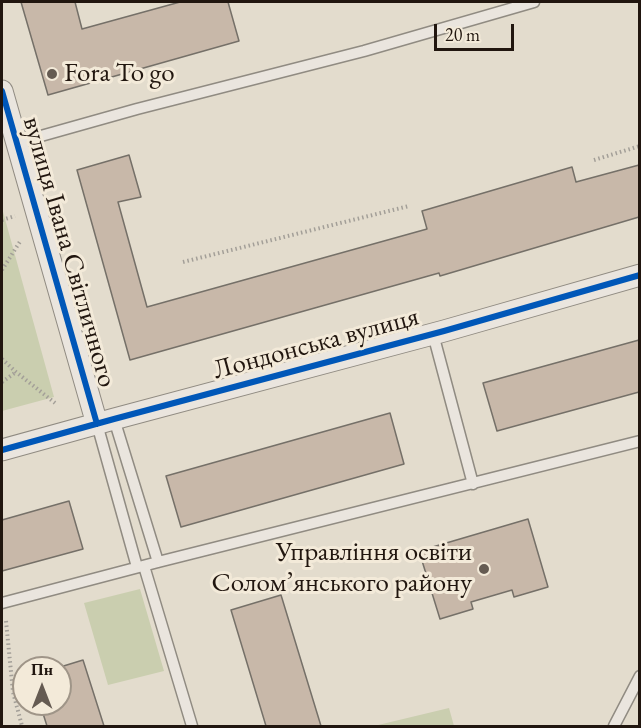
<!DOCTYPE html>
<meta charset="utf-8">
<style>
body{margin:0}
#map{position:relative;width:641px;height:728px;overflow:hidden;background:#e3dccd;font-family:"EB Garamond",serif}
canvas{display:block}
.frame{position:absolute;inset:0;border:3px solid #21160f;pointer-events:none}
.north{position:absolute;left:12px;top:656px;width:60px;height:60px;box-sizing:border-box;background:#f3ead9;border:2px solid #9f9588;border-radius:50%;rotate:0deg;font-size:16px;font-weight:700;line-height:24px;text-align:center;color:#21160f}
.north::after{content:'';display:block;margin:auto;width:21px;height:27px;background:#655b52;clip-path:polygon(50% 0,100% 100%,50% 72%,0 100%)}
.scale{position:absolute;left:434px;top:24px;width:80px;height:27px;box-sizing:border-box;border:3px solid #21160f;border-top:0;padding-left:8px;font-size:18px;line-height:21px;white-space:nowrap;color:#21160f;-webkit-text-stroke:4px #f3ead9;paint-order:stroke}
</style>
<div id="map">
<canvas width="641" height="728"></canvas>
<div class="frame"></div>
<div class="north">Пн</div>
<div class="scale">20 m</div>
</div>
<script>
const g = document.querySelector('canvas').getContext('2d');
g.lineJoin = 'round';
function paint(path, color) {
  g.fillStyle = color;
  g.fill(path, 'evenodd');
}
function shape(rows) {
  const path = new Path2D();
  for (const r of rows) {
    path.moveTo(r[0], r[1]);
    for (let i = 2; i < r.length; i += 2) path.lineTo(r[i], r[i + 1]);
  }
  return path;
}
function strokePath(path, color, width, dash) {
  g.strokeStyle = color;
  g.lineWidth = width;
  g.lineCap = dash ? 'butt' : 'round';
  g.setLineDash(dash || []);
  g.stroke(path);
}
function label(font, color, halo, rows, align = 'center') {
  g.font = font + ' "EB Garamond",serif';
  g.lineWidth = 6;
  g.setLineDash([]);
  g.textBaseline = 'middle';
  g.strokeStyle = halo;
  g.fillStyle = color;
  for (const [text, x, y, turn = 0] of rows) {
    g.save();
    g.translate(x, y);
    g.rotate((+turn || 0) * Math.PI / 180);
    g.textAlign = isNaN(turn) ? turn : align;
    if (halo) g.strokeText(text, 0, 0);
    g.fillText(text, 0, 0);
    g.restore();
  }
}
const green = shape([
 [2,208,54,397,2,411],
 [140,589,164,671,108,685,84,603],
 [449,708,454,726,374,726]
]);
const building = shape([
 [21,2,75,2,82,29,180,2,228,2,239,41,48,95,21,2],
 [129,155,141,197,118,202,147,307,427,229,422,211,572,167,576,182,639,165,639,217,440,276,439,273,130,360,77,170,129,155],
 [639,340,639,392,497,431,483,383,639,340],
 [390,413,404,464,181,527,166,476,390,413],
 [69,501,83,549,2,571,2,520,69,501],
 [528,519,548,587,514,597,512,590,471,602,473,609,440,619,419,551,528,519],
 [281,595,321,726,266,726,231,610,281,595],
 [83,660,104,726,47,726,40,704,60,704,60,668,57,668,83,660]
]);
const path = shape([
 [594,160,640,146],
 [2,220,15,216],
 [183,262,409,206],
 [2,270,21,240],
 [2,359,16,372,55,403],
 [2,382,16,372],
 [6,621,13,692,22,726]
]);
const lane = shape([
 [16,143,137,109,364,51,534,2],
 [433,334,473,484],
 [114,419,158,562],
 [97,424,137,567],
 [144,566,192,726],
 [2,603,158,562,640,441],
 [614,726,640,676]
]);
const street = shape([
 [2,91,97,424],
 [2,450,114,419,444,331,640,275]
]);
const cycleway = shape([
 [2,91,97,424],
 [2,450,114,419,444,331,640,275]
]);
const markers = [
 [52,74,6,"#655b52"],
 [484,569,6,"#655b52"]
];
const poiNames = [
 ["Fora To go",64,74],
 ["Управління освіти",472,553,"right"],
 ["Солом’янського району",472,584,"right"]
];
const streetNames = [
 ["вулиця Івана Світличного",69,252,74],
 ["Лондонська вулиця",316,344,-15]
];
paint(green, '#caceaf');
paint(building, '#c8b8a9');
strokePath(building, '#757068', 1.5);
strokePath(lane, '#908b82', 13);
strokePath(street, '#908b82', 23);
strokePath(path, '#a39f98', 4, [1.5, 3]);
strokePath(lane, '#eae5de', 10);
strokePath(street, '#eae5de', 21);
strokePath(cycleway, '#0057b8', 6);
for (const [x, y, r, color] of markers) {
  const dot = new Path2D();
  dot.arc(x, y, r, 0, 2 * Math.PI);
  g.fillStyle = color;
  g.fill(dot);
  strokePath(dot, '#f3ead9', 2);
}
label('27px', '#21160f', '#f3ead9', poiNames, 'left');
label('27px', '#21160f', '#f3ead9', streetNames);
</script>
